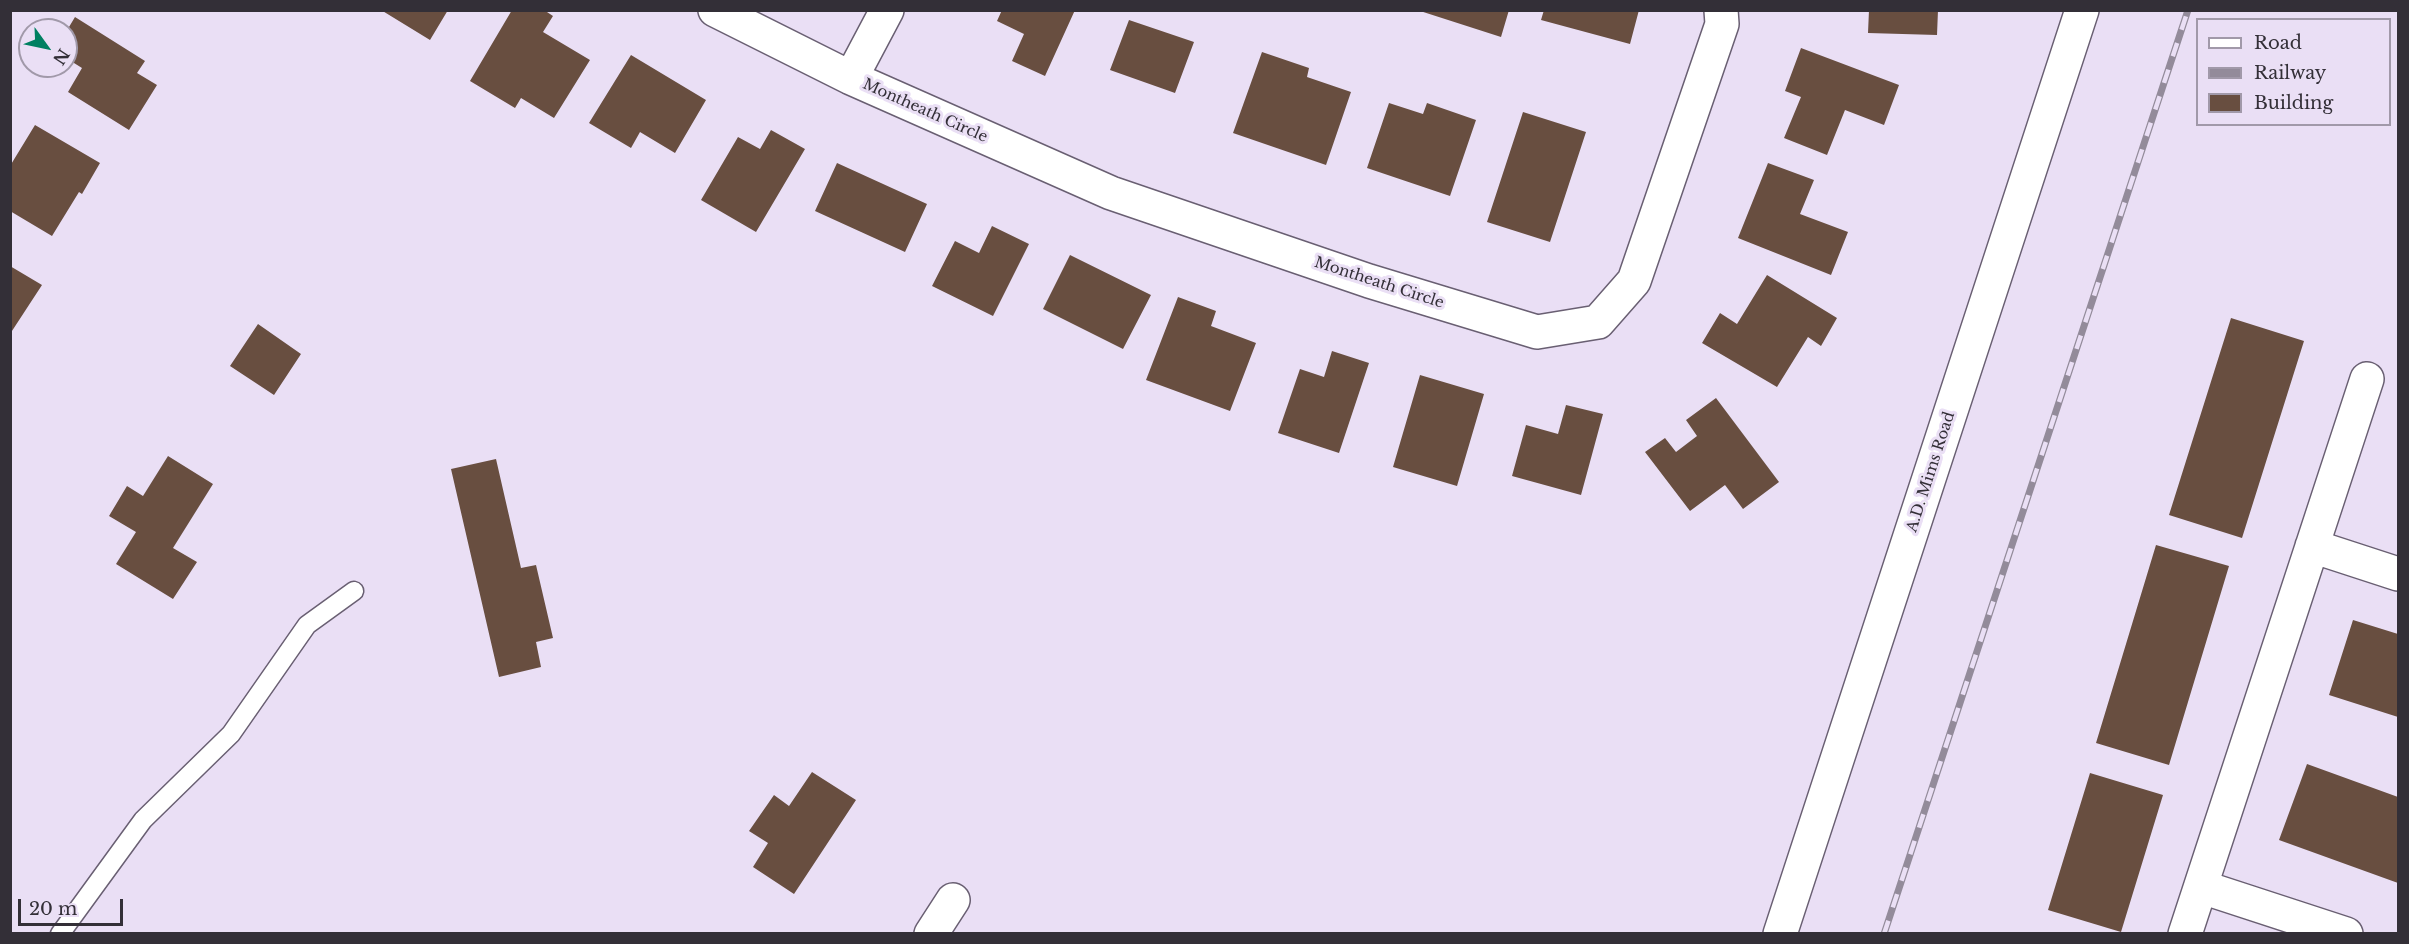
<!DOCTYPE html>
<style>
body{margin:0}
#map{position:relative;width:2409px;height:944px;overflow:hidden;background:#eadff5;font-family:"Libre Baskerville",serif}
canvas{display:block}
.frame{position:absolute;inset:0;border:12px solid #332f37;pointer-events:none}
.legend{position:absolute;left:2196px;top:18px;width:195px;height:108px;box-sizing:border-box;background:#eadff5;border:2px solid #a199a9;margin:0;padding:8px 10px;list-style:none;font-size:18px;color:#332f37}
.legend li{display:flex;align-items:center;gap:12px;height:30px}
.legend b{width:30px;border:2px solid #a199a9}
.north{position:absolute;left:18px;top:18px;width:60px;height:60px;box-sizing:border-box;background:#eadff5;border:2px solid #a199a9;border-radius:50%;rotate:123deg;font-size:16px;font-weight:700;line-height:24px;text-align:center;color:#332f37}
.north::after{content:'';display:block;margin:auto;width:21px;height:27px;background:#008061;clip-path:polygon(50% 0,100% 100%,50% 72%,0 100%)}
.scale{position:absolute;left:18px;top:899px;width:105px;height:27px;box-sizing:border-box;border:3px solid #332f37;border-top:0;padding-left:8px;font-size:18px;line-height:21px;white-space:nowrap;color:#332f37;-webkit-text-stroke:4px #eadff5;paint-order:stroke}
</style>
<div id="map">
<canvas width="2409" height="944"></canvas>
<div class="frame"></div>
<ul class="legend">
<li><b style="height:8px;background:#fff"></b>Road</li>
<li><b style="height:8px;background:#938b9a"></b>Railway</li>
<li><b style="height:16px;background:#684e40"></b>Building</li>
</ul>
<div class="north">N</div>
<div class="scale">20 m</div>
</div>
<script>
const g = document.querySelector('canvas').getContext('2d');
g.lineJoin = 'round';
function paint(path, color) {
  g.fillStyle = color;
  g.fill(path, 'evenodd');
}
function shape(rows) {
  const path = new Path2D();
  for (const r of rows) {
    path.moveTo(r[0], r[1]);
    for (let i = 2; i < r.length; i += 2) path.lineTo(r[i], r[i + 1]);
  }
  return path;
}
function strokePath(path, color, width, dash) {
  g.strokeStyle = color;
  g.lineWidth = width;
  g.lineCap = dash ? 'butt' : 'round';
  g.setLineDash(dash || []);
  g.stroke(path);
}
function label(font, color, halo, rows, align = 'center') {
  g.font = font + ' "Libre Baskerville",serif';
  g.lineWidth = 6;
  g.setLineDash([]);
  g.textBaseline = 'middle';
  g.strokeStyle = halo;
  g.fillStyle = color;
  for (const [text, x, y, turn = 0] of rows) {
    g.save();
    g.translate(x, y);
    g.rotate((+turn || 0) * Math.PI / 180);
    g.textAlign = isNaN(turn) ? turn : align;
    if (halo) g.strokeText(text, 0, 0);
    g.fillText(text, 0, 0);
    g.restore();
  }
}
const building = shape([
 [381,10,448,10,430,40],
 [512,10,544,10,553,16,543,32,590,60,554,118,521,98,515,108,470,81],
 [1002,10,1075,10,1045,76,1012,61,1024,34,997,21],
 [1417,10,1509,10,1501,37],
 [1544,10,1639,10,1630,44,1541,20],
 [1869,10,1938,10,1937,35,1868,33],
 [75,17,145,61,137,73,157,85,129,130,68,92,82,68,66,58,66,32],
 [1129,20,1194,42,1175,93,1110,70],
 [1801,48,1899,85,1884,125,1845,110,1827,155,1784,138,1801,97,1785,91],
 [1262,52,1309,68,1307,77,1351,92,1326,165,1233,133],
 [631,55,706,100,675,153,640,132,631,148,589,123],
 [1389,103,1423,114,1427,103,1476,120,1450,196,1367,168],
 [1523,112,1586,132,1550,242,1487,222],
 [35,125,100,163,82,194,79,192,52,236,10,211,10,166],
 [771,130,805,149,756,232,701,200,738,137,760,149],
 [837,163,927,204,905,252,815,211],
 [1768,163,1814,180,1800,214,1848,232,1831,275,1738,238],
 [992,226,1029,244,993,316,932,286,955,241,979,253],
 [1070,255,1151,295,1123,349,1043,309],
 [10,266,42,285,10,334],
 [1767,275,1837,318,1821,346,1808,337,1777,387,1702,343,1720,313,1737,324],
 [1178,297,1216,311,1211,326,1256,343,1230,411,1146,380],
 [2231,318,2304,341,2242,538,2169,515],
 [258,324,301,354,274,395,230,366],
 [1332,351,1369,363,1339,453,1278,433,1300,369,1324,377],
 [1420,375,1484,394,1457,486,1393,467],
 [1716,398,1779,482,1743,509,1725,485,1690,511,1645,452,1665,438,1676,452,1697,436,1686,420],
 [1566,405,1603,414,1581,495,1512,476,1526,425,1558,434],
 [168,456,213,484,173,548,197,562,173,599,116,564,136,532,109,516,127,486,143,496],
 [496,459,521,568,536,565,553,638,536,642,541,667,499,677,451,469],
 [2156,545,2229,566,2169,765,2096,743],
 [2353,620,2398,634,2398,717,2329,695],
 [2307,764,2398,797,2398,883,2279,840],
 [812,772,856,800,794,894,753,867,768,843,749,831,774,795,789,806],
 [2090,773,2163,795,2121,932,2048,910]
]);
const service = shape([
 [60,934,143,820,231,734,307,625,354,591]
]);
const minor = shape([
 [715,10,851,78,1111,193,1369,281,1537,332,1598,322,1634,281,1722,24,1721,10],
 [851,78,887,10],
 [2312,546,2398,574],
 [2202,887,2346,934],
 [931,934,953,900],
 [2185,934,2367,379]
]);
const tertiary = shape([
 [1780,934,2082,10]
]);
const rail = shape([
 [1884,934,2188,10]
]);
const streetNames = [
 ["Montheath Circle",925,111,24],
 ["Montheath Circle",1379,283,18],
 ["A.D. Mims Road",1931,472,-72]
];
paint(building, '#684e40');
strokePath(service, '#695f72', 21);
strokePath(minor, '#695f72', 36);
strokePath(tertiary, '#695f72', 36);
strokePath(service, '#fff', 18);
strokePath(minor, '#fff', 33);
strokePath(tertiary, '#fff', 33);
strokePath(rail, '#938b9a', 7);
strokePath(rail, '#eadff5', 4.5, [14]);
label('15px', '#332f37', '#eadff5', streetNames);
</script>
